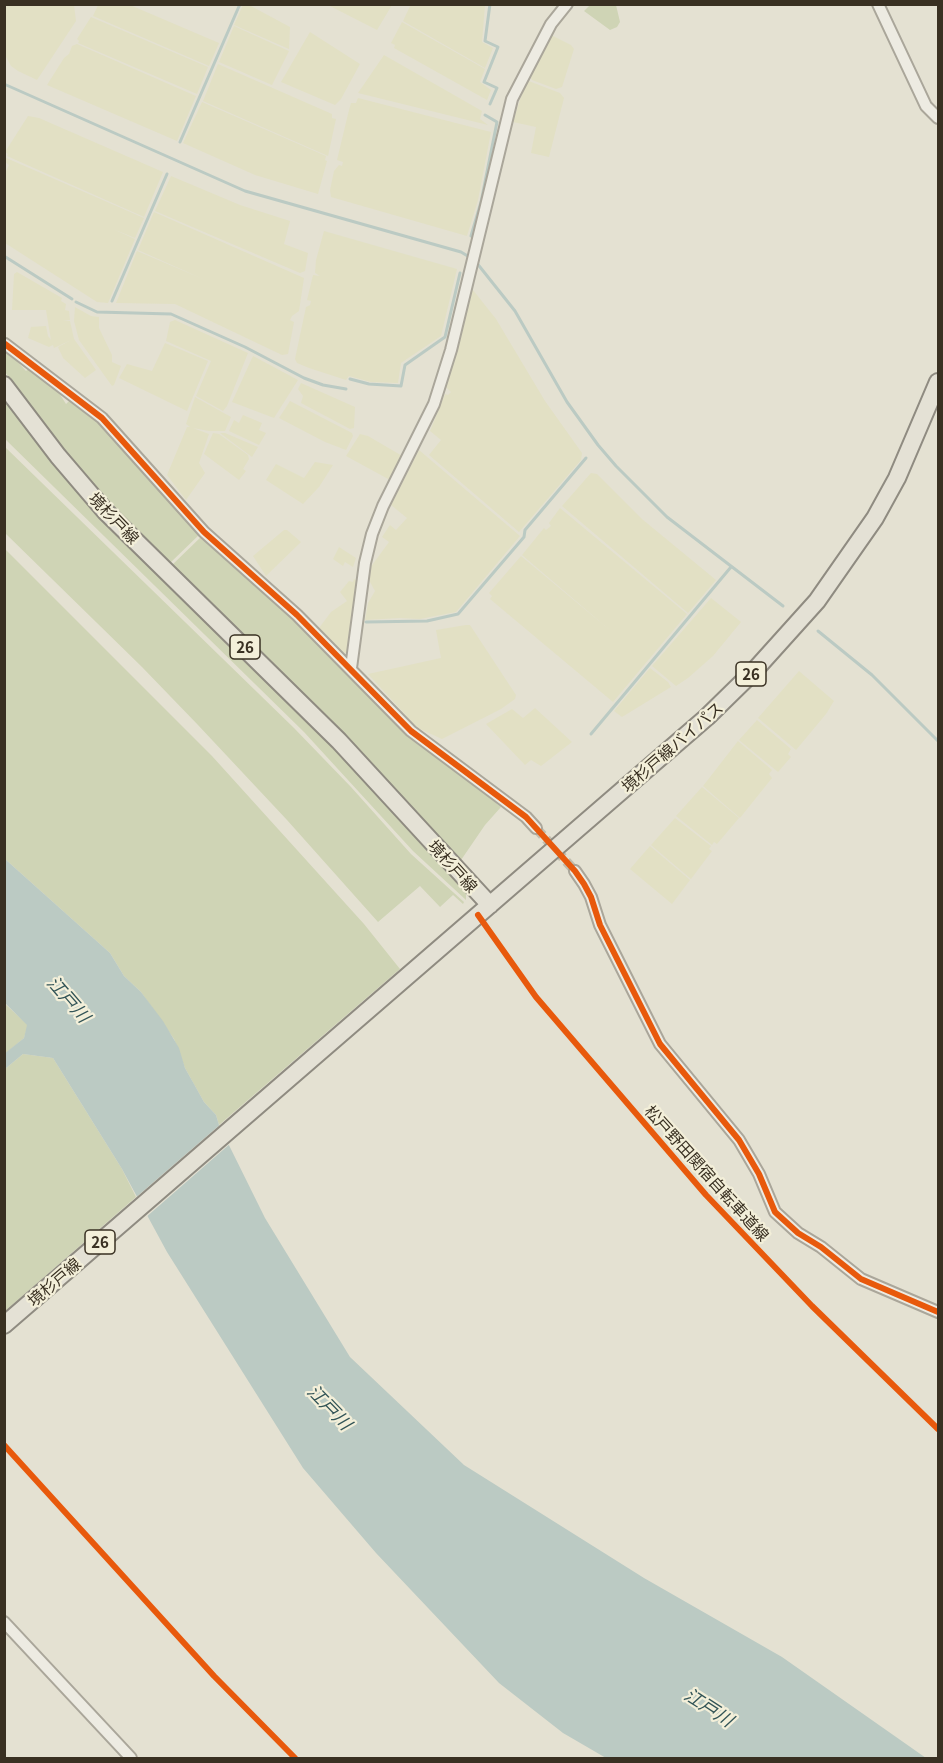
<!DOCTYPE html>
<meta charset="utf-8">
<style>
body{margin:0}
#map{position:relative;width:943px;height:1763px;overflow:hidden;background:#e4e1d2;font-family:Georgia,serif}
canvas{display:block}
.frame{position:absolute;inset:0;border:6px solid #393022;pointer-events:none}
</style>
<div id="map">
<canvas width="943" height="1763"></canvas>
<div class="frame"></div>
</div>
<script>
const g = document.querySelector('canvas').getContext('2d');
g.lineJoin = 'round';
function paint(path, color) {
  g.fillStyle = color;
  g.fill(path, 'evenodd');
}
function shape(rows) {
  const path = new Path2D();
  for (const r of rows) {
    path.moveTo(r[0], r[1]);
    for (let i = 2; i < r.length; i += 2) path.lineTo(r[i], r[i + 1]);
  }
  return path;
}
function strokePath(path, color, width, dash) {
  g.strokeStyle = color;
  g.lineWidth = width;
  g.lineCap = dash ? 'butt' : 'round';
  g.setLineDash(dash || []);
  g.stroke(path);
}
function label(font, color, halo, rows, align = 'center') {
  g.font = font + ' Georgia,"Noto Sans JP",serif';
  g.lineWidth = 4.5;
  g.setLineDash([]);
  g.textBaseline = 'middle';
  g.strokeStyle = halo;
  g.fillStyle = color;
  for (const [text, x, y, turn = 0] of rows) {
    g.save();
    g.translate(x, y);
    g.rotate((+turn || 0) * Math.PI / 180);
    g.textAlign = isNaN(turn) ? turn : align;
    if (halo) g.strokeText(text, 0, 0);
    g.fillText(text, 0, 0);
    g.restore();
  }
}
const farmland = shape([
 [411,4,485,5,482,42,493,48,485,68,403,21],
 [4,5,74,5,76,21,37,80,18,71,11,66,5,55],
 [98,5,130,5,219,43,209,66,93,16],
 [243,5,249,5,290,27,289,49,234,25],
 [328,5,392,5,377,30],
 [91,17,208,67,197,94,78,43,79,41,77,39],
 [402,22,485,69,480,82,491,90,487,100,394,48,395,45,391,43],
 [234,26,289,51,272,85,219,62],
 [310,32,360,64,341,99,335,105,281,82],
 [551,35,571,45,574,49,562,87,556,89,532,80,529,74],
 [77,44,196,96,177,141,47,85,64,58,69,54,72,46],
 [384,55,482,111,480,119,488,125,358,93],
 [218,64,332,114,332,118,336,119,328,156,203,101],
 [526,80,560,93,564,98,549,157,531,153,536,127,513,122],
 [358,98,491,132,478,200,467,236,331,197,330,190,334,171,339,165,342,166,343,162,337,160,349,110,351,103,356,103],
 [202,102,326,156,325,160,327,161,318,194,255,175,183,143],
 [28,116,39,118,163,172,144,217,7,156,8,154,5,152],
 [4,157,144,218,135,238,113,229,135,239,108,303,97,302,5,243,5,173,9,165,5,162],
 [171,176,240,205,290,221,284,244,308,253,305,271,300,273,155,211],
 [154,212,304,278,299,311,292,316,290,320,294,322,288,354,282,355,175,304,116,303,137,251,203,279,138,250],
 [324,231,457,269,441,336,401,363,398,383,371,382,349,376,346,380,309,368,297,363,295,359,306,307,310,305,311,301,307,300,313,275,320,276,315,273,316,260],
 [17,272,62,298,61,301,66,304,65,310,69,311,70,320,63,321,70,321,74,339,96,370,85,378,63,358,58,347,71,340,54,348,53,345,49,347,28,338,31,327,46,326,48,336,51,340,46,310,12,310,14,274],
 [473,290,496,319,545,401,582,453,581,460,519,532,429,455,441,440,430,431,445,394,448,395,451,392,445,386,470,292],
 [75,307,91,316,99,317,99,328,112,355,112,362,121,366,114,385,112,386,79,340,74,321],
 [175,320,248,353,227,406,223,411,196,396,211,361,166,341,170,322],
 [165,343,208,361,187,411,119,378,127,364,152,371],
 [253,356,298,380,274,418,232,402],
 [301,383,355,407,354,428,350,429,301,403,303,396,298,389],
 [195,397,231,417,225,431,209,431,193,428,209,434,199,463,205,473,186,500,167,475,187,427,190,427,186,424],
 [290,401,352,433,353,436,346,450,325,442,279,418],
 [243,415,262,423,259,430,266,433,259,445,229,431,234,420,239,423],
 [213,433,219,434,248,455,249,459,243,469,246,471,239,480,204,454],
 [220,433,225,433,258,447,252,457],
 [360,434,368,436,404,457,390,480,346,456],
 [419,450,520,536,456,612,420,619,400,618,365,620,368,603,375,591,370,582,370,568,389,542,382,537,390,525,396,530,407,518,391,505],
 [315,462,333,465,319,487,303,504,266,480,276,464,304,478],
 [591,473,597,474,642,519,716,580,688,613,562,506],
 [560,508,687,614,613,702,490,599,492,596,489,593,521,556,611,631,522,555,544,528,546,530,551,526,549,523],
 [284,530,287,530,301,542,266,576,253,556],
 [339,547,356,558,353,567,345,562,343,566,333,559],
 [354,579,358,581,350,652,348,654,343,652,319,628,331,612,347,601,340,592,349,581,353,582],
 [711,598,741,622,713,656,688,678,676,686,652,666],
 [466,625,470,625,516,695,515,699,501,709,442,739,420,729,414,724,368,674,441,658,436,630],
 [650,668,668,682,671,687,622,717,614,711],
 [799,671,834,701,826,714,796,750,758,718],
 [535,708,572,742,541,766,531,760,525,765,486,724,512,709,523,718],
 [757,720,791,749,788,754,791,757,778,772,739,740],
 [738,741,772,770,769,774,772,778,740,818,703,786],
 [702,787,739,818,717,844,714,842,712,845,676,816],
 [675,818,711,846,709,849,712,851,691,879,651,845],
 [650,846,690,880,672,904,630,869]
]);
const green = shape([
 [591,4,616,5,620,22,617,27,610,30,584,11],
 [4,347,26,371,31,367,56,388,66,404,71,399,109,430,201,533,169,564,100,495,51,435,5,372],
 [4,393,462,886,466,893,466,900,413,851,304,732,5,439],
 [4,446,294,728,351,787,411,854,464,902,463,904,453,895,440,907,420,886,378,922,287,820,198,725,142,667,5,533],
 [203,535,292,617,370,694,411,738,453,767,501,807,485,825,459,863,171,566],
 [4,548,212,756,364,924,400,969,219,1125,216,1115,204,1102,185,1068,174,1039,141,992,124,976,110,953,5,859],
 [4,1003,28,1025,24,1038,5,1054],
 [23,1054,53,1058,122,1169,136,1197,5,1311,5,1069]
]);
const water = shape([
 [5,859,110,953,124,976,141,992,163,1021,179,1048,185,1068,194,1084,204,1102,216,1115,219,1125,265,1218,350,1357,464,1465,644,1578,782,1657,926,1758,606,1758,563,1733,499,1683,376,1553,303,1468,167,1252,122,1169,53,1058,23,1054,5,1069,4,1054,24,1038,27,1025,5,1003]
]);
const pier = shape([
 [222,1123,231,1143,145,1218,134,1199]
]);
const stream = shape([
 [490,4,485,41,498,47,484,82,497,88,490,104],
 [4,84,245,191,461,252,471,258],
 [180,142,240,4],
 [471,236,481,202,497,122,485,115],
 [4,256,72,299],
 [476,262,515,311,567,402,598,445,616,466,667,517,783,606],
 [112,301,167,174],
 [76,302,97,312,171,314,245,347,304,378,323,385,346,389],
 [350,379,369,384,401,386,405,365,445,337,460,273],
 [366,622,427,621,458,614,524,537,525,530,586,458],
 [818,631,872,675,938,741],
 [591,734,731,567]
]);
const minorTunnel = shape([
 [536,828,575,871]
]);
const minor = shape([
 [878,4,926,106,938,118],
 [5,344,102,418,204,532,297,615,411,731,526,817,536,828],
 [351,668,365,563,372,534,383,506,434,404,451,350,512,99,551,24,567,4],
 [575,871,584,884,591,897,600,925,660,1044,739,1140,759,1174,775,1212,798,1233,821,1247,861,1279,938,1312],
 [4,1622,131,1758]
]);
const primary = shape([
 [4,385,58,456,105,511,339,741,490,905],
 [4,1325,707,717,754,671,817,601,875,518,897,478,938,382]
]);
const cycleway = shape([
 [5,344,102,418,204,532,297,615,411,731,526,817,575,871,584,884,591,897,600,925,660,1044,739,1140,759,1174,775,1212,798,1233,821,1247,861,1279,938,1312],
 [478,915,536,997,706,1195,812,1306,938,1429],
 [4,1445,214,1676,295,1758]
]);
const shields = [
 [245,647,30],
 [751,674,30],
 [100,1242,30]
];
const shieldNames = [
 ["26",245,647],
 ["26",751,674],
 ["26",100,1242]
];
const streetNames = [
 ["境杉戸線",114,518,46],
 ["境杉戸線バイパス",672,747,-41],
 ["境杉戸線",453,866,48],
 ["松戸野田関宿自転車道線",707,1173,48],
 ["境杉戸線",54,1282,-41]
];
const waterNames = [
 ["江戸川",69,999,49],
 ["江戸川",330,1407,46],
 ["江戸川",709,1707,33]
];
paint(farmland, '#e2e0c4');
paint(green, '#cfd4b5');
paint(water, '#bbcac3');
paint(pier, '#e4e1d2');
strokePath(stream, '#bbcac3', 3);
strokePath(minorTunnel, '#c2beaf', 10, [10, 5]);
strokePath(minor, '#aaa69a', 14);
strokePath(primary, '#8f8b81', 20);
strokePath(minor, '#edebe2', 10);
strokePath(primary, '#e4e1d5', 16);
strokePath(cycleway, '#e8590c', 6);
for (const [x, y, w] of shields) {
  const box = new Path2D();
  box.roundRect(x - w / 2, y - 12, w, 24, 4.5);
  g.fillStyle = '#f3efd9';
  g.fill(box);
  strokePath(box, '#393022', 1.5);
}
label('bold 15px', '#393022', null, shieldNames);
label('16px', '#393022', '#f3efd9', streetNames);
label('italic 18px', '#325457', '#f3efd9', waterNames);
</script>
